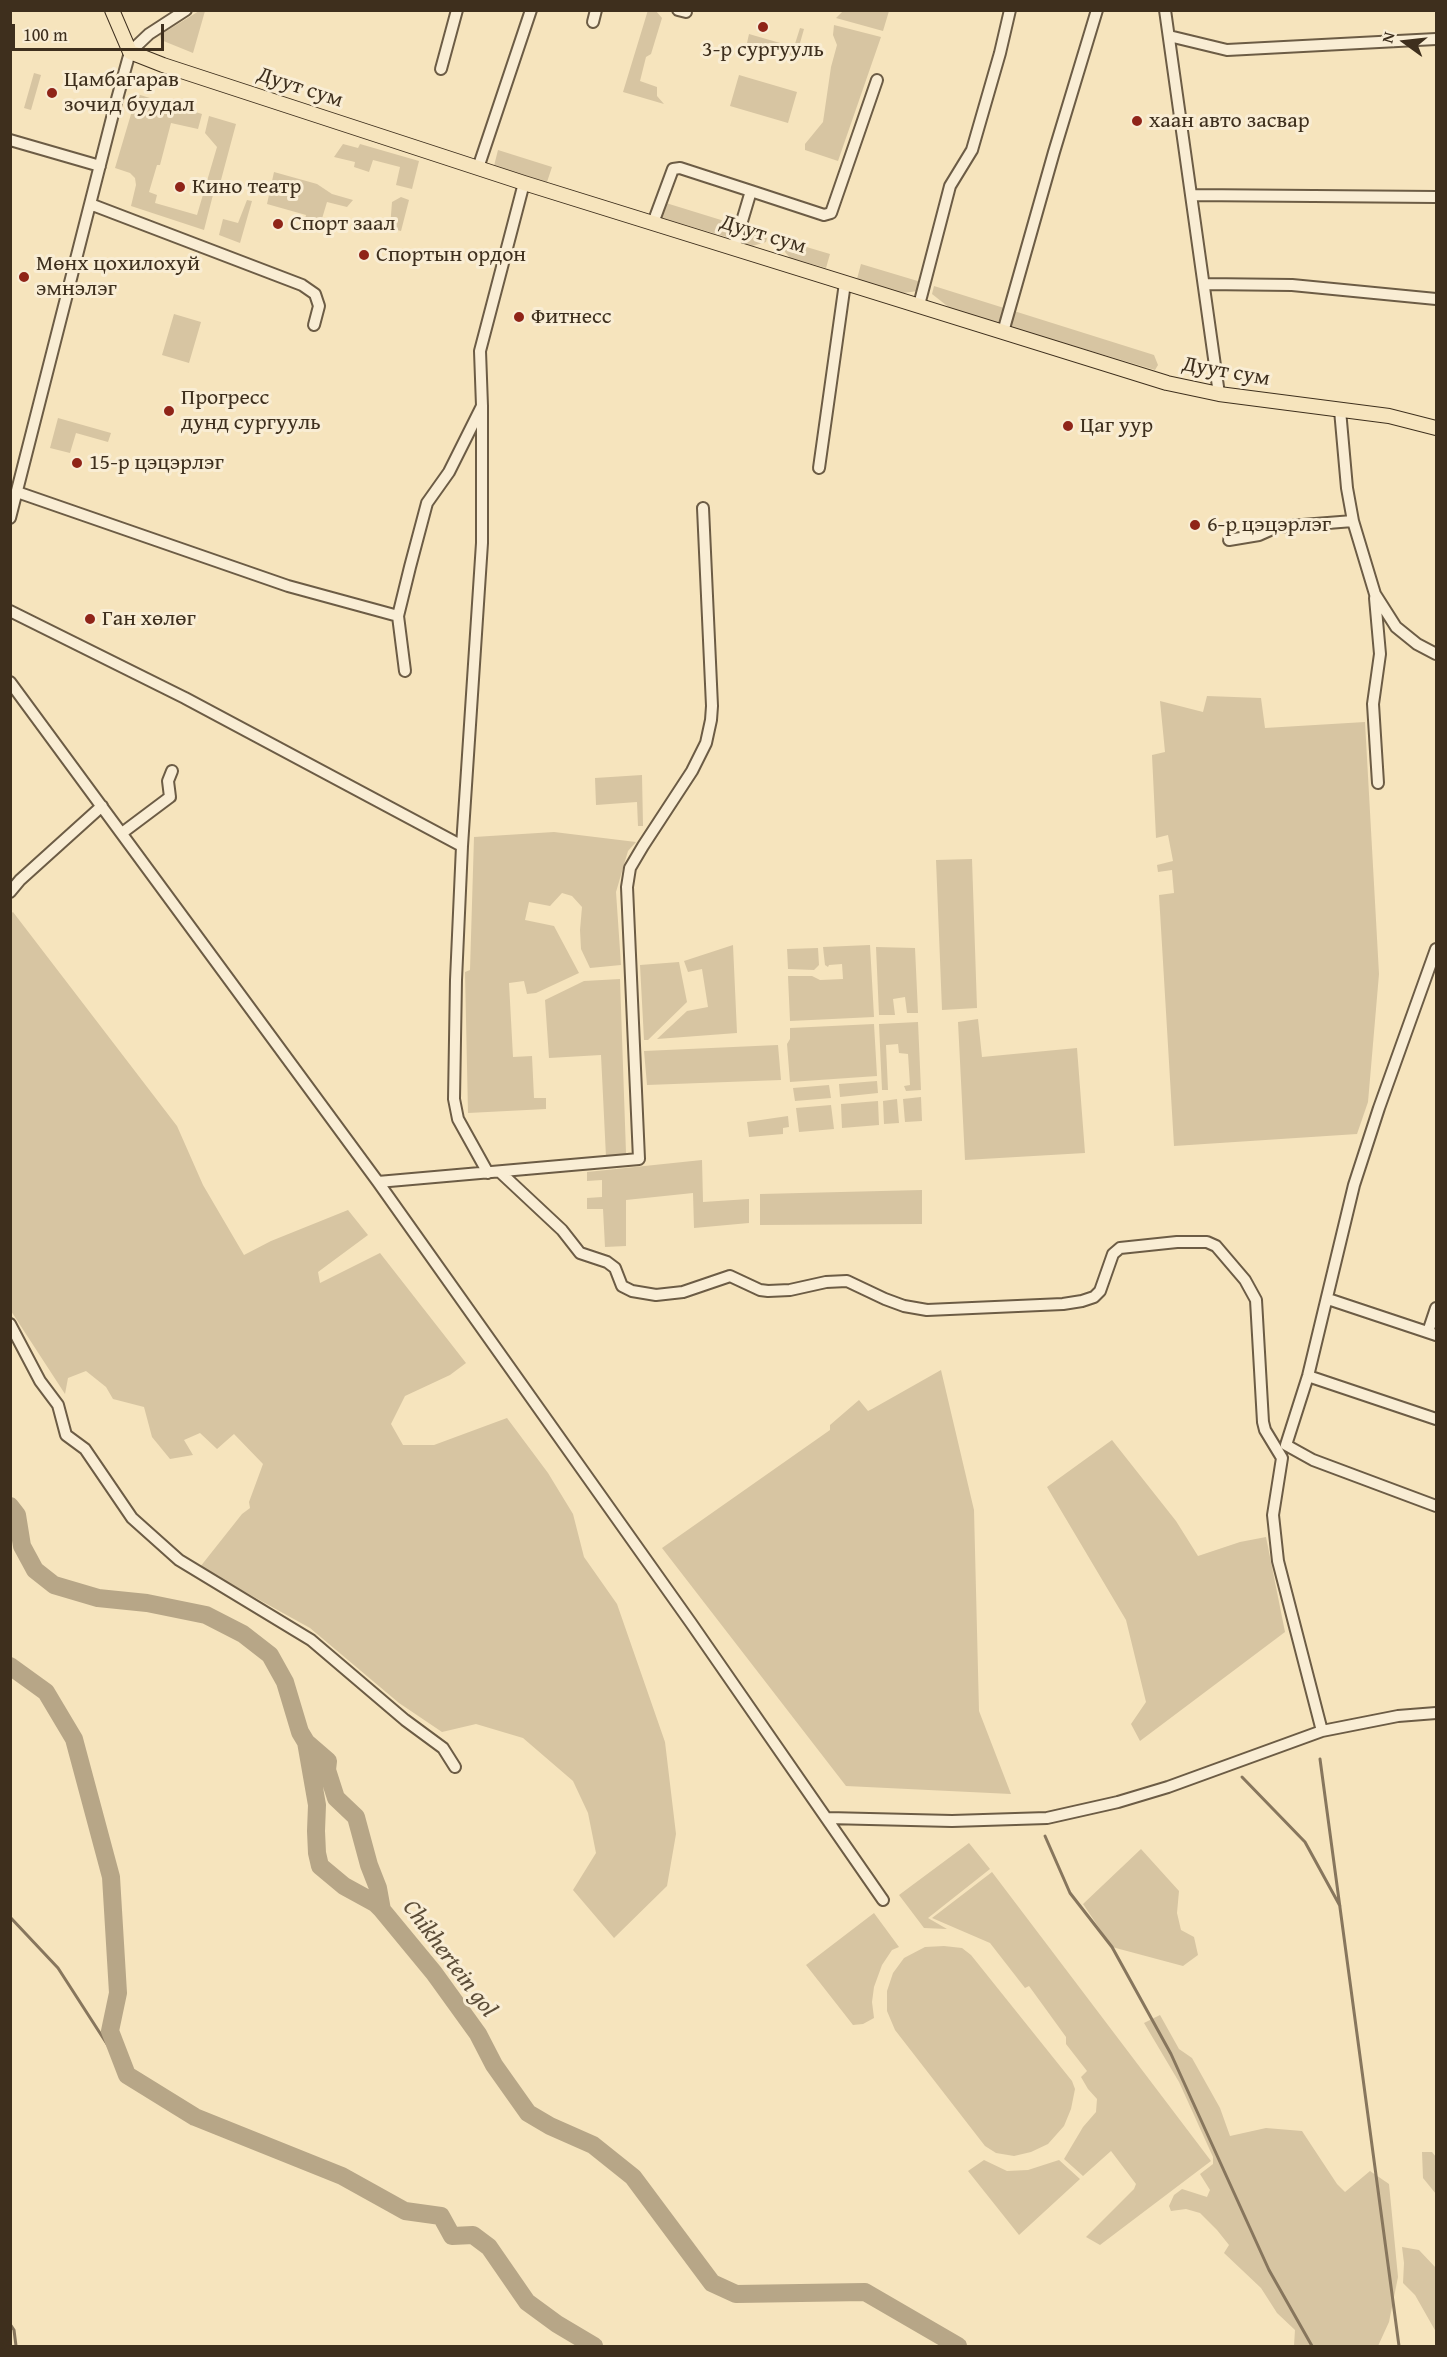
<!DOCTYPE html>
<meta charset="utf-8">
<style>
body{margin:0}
#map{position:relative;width:1447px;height:2357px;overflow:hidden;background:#f6e4bd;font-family:"Gentium Book Plus",serif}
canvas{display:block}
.frame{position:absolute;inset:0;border:12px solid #3e2f1d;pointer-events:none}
.north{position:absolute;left:1375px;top:12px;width:60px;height:60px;-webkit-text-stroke:4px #f9edd4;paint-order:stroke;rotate:285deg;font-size:16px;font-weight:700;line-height:24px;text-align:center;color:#3e2f1d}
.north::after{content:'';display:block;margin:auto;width:21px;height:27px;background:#3e2f1d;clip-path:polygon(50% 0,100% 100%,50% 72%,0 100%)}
.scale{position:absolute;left:12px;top:24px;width:152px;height:27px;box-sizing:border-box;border:3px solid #3e2f1d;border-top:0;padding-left:8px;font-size:18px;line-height:21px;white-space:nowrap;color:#3e2f1d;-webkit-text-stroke:4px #f9edd4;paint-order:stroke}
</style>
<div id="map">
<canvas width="1447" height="2357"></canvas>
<div class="frame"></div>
<div class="north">N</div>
<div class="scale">100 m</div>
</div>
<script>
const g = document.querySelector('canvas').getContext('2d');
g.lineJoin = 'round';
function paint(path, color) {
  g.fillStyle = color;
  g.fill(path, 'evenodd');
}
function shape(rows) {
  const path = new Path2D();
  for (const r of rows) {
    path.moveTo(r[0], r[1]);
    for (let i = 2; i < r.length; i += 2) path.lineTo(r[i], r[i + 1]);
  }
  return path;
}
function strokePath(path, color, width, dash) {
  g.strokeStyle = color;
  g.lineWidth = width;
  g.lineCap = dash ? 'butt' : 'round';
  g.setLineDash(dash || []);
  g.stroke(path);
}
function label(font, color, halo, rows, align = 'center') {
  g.font = font + ' "Gentium Book Plus",serif';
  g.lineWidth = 6;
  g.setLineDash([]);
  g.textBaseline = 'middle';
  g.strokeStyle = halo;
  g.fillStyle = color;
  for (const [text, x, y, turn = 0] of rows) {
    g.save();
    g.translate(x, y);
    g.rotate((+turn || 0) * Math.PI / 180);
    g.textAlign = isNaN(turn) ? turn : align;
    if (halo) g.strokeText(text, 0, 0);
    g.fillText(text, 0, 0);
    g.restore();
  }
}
const green = shape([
 [648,10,656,11,662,18,651,54,646,57,640,81,657,87,657,96,664,104,623,92],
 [199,11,205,11,193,53,161,40,160,35],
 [843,11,843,10,889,11,883,31,836,18],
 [834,25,881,37,838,161,805,150,805,144,823,122,831,67,837,45,833,35],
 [800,28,804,29,796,57,747,43,749,34,794,47],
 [34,73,41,75,31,110,24,108],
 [739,75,797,92,788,123,730,106],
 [137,94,202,114,198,129,171,123,160,165,157,165,149,192,157,195,155,203,197,215,217,147,205,133,209,116,236,124,221,180,232,184,230,192,215,187,204,230,131,206,136,185,135,178,130,173,115,168],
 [343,144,358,148,360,144,419,161,412,189,396,185,400,167,373,160,369,172,354,167,355,162,334,157],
 [498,150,552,167,547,182,494,166],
 [274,172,317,184,332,194,353,200,347,207,327,202,318,232,303,228,306,215,267,204],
 [401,197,409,200,401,231,390,228,392,202],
 [247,200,252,201,240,243,219,235,223,219,238,223],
 [666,203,734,224,730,238,662,218],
 [749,229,768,234,766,242,752,246,745,244],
 [783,240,830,254,826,268,790,258,781,247],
 [861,264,921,282,918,291,903,293,857,279],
 [934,286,1004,308,999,324,951,309,932,294],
 [1014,311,1154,355,1158,365,1155,370,1010,327],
 [174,314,201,322,189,363,162,355],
 [58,418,111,433,108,442,76,433,70,453,50,448],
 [1207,696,1261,698,1265,728,1365,722,1379,974,1368,1102,1357,1134,1174,1146,1159,895,1174,893,1172,870,1158,872,1157,865,1173,861,1168,835,1156,838,1152,755,1165,752,1160,701,1203,712],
 [642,775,643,826,638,826,637,802,596,805,595,778],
 [554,832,636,842,628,851,616,892,621,965,590,968,581,949,580,930,582,907,572,896,562,893,550,906,529,902,525,920,554,926,579,973,536,993,527,994,524,981,509,983,513,1057,532,1056,534,1098,546,1098,546,1109,468,1113,465,972,470,970,474,837],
 [972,859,977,1008,942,1010,936,860],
 [13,912,177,1126,203,1185,244,1255,271,1241,348,1210,368,1235,318,1272,320,1283,380,1253,466,1363,450,1375,405,1396,391,1424,403,1445,434,1445,507,1418,548,1473,573,1514,584,1557,617,1604,665,1742,676,1834,667,1886,614,1938,573,1890,596,1853,588,1813,573,1781,523,1738,476,1724,442,1732,399,1703,310,1628,200,1567,242,1514,250,1508,249,1502,263,1464,234,1434,217,1449,200,1433,184,1440,193,1455,170,1459,152,1437,144,1407,113,1399,106,1387,86,1371,68,1378,65,1394,11,1311,10,914],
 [733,945,737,1033,657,1039,687,1011,708,1007,702,969,688,972,684,961],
 [870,945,874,1017,790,1021,788,976,812,976,820,980,843,979,842,964,829,965,828,967,825,965,823,947],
 [876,947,915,948,918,1013,907,1013,905,997,893,999,895,1015,879,1015],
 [818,948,819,965,814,970,788,969,787,949],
 [679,962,687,1002,648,1040,644,1040,640,965],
 [620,979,626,1153,623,1156,606,1157,601,1055,549,1058,545,1000,584,981],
 [978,1019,982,1057,1077,1048,1085,1153,965,1160,958,1022],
 [918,1022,921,1090,906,1091,904,1086,910,1085,908,1054,899,1053,898,1044,886,1045,888,1090,882,1090,879,1024],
 [874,1024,877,1076,790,1082,787,1044,790,1039,790,1028],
 [778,1045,781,1080,647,1085,644,1051],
 [877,1081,878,1093,840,1097,839,1084],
 [829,1085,831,1098,795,1101,793,1088],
 [921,1097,922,1121,905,1122,903,1099],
 [897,1099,899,1123,884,1124,883,1101],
 [878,1101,879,1125,842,1128,841,1104],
 [831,1105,834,1129,799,1132,796,1108],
 [788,1116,789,1127,783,1128,783,1134,749,1137,747,1122],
 [702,1160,703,1202,749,1199,749,1223,694,1228,693,1193,626,1200,626,1246,605,1247,603,1209,587,1209,587,1198,602,1197,602,1180,587,1181,587,1172],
 [922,1190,922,1224,760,1225,760,1194],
 [941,1370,974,1510,979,1711,1011,1794,846,1786,662,1548,830,1430,830,1425,859,1400,868,1411,872,1409],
 [1112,1440,1176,1521,1198,1556,1240,1542,1266,1537,1285,1632,1140,1741,1131,1724,1146,1702,1126,1620,1047,1487],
 [969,1843,990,1869,928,1918,947,1929,924,1928,899,1895],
 [1141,1849,1179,1891,1177,1913,1181,1930,1194,1937,1198,1955,1183,1966,1112,1947,1083,1904],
 [992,1872,1211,2161,1100,2245,1086,2237,1134,2189,1136,2184,1111,2151,1083,2176,1064,2159,1083,2127,1096,2112,1097,2099,1088,2089,1081,2077,1087,2071,1066,2044,1066,2037,1029,1986,1025,1988,990,1943,932,1918],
 [874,1913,899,1947,892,1950,882,1965,874,1987,872,2002,874,2018,863,2024,853,2025,806,1965],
 [944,1946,962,1948,971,1955,1072,2081,1075,2089,1071,2109,1064,2126,1048,2144,1031,2152,1014,2156,996,2153,985,2146,895,2030,887,2011,887,1991,893,1973,904,1958,925,1947],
 [1160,2015,1179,2049,1192,2058,1220,2108,1230,2136,1266,2128,1302,2131,1337,2184,1345,2192,1370,2171,1389,2184,1398,2277,1389,2322,1378,2346,1294,2346,1295,2330,1277,2313,1261,2288,1224,2253,1229,2245,1217,2230,1200,2213,1186,2209,1171,2211,1169,2206,1174,2195,1182,2189,1207,2197,1210,2190,1200,2174,1213,2164,1213,2157,1179,2082,1144,2023],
 [1422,2152,1432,2152,1436,2157,1436,2194,1423,2178],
 [984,2160,1007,2171,1028,2170,1059,2160,1080,2179,1019,2235,968,2171],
 [1402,2247,1419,2250,1436,2268,1436,2332,1415,2295,1403,2283,1404,2263]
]);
const stream = shape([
 [1320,1759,1399,2346],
 [1242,1777,1305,1842,1340,1906],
 [1045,1836,1070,1893,1112,1947,1171,2054,1269,2270,1312,2346],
 [10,1917,58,1968,127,2075],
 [10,2324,14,2330,16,2346]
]);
const river = shape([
 [10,1506,17,1515,22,1546,35,1570,54,1585,98,1598,147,1603,206,1615,243,1634,270,1655,285,1682,300,1732,306,1742,328,1761,327,1770,336,1798,356,1817,369,1865,378,1888,382,1910,434,1973,478,2034,494,2065,528,2113,550,2126,593,2145,633,2177,712,2283,736,2294,865,2292,958,2346],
 [10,1666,46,1692,74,1739,111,1877,118,1993,110,2031,127,2075,195,2117,342,2176,405,2211,441,2216,452,2236,473,2235,489,2247,527,2302,557,2324,594,2346],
 [306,1742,317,1805,316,1831,317,1853,320,1866,344,1886,375,1903,382,1910]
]);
const minor = shape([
 [678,10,686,12],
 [1165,10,1219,394],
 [593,22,596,10],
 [1169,36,1227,50,1436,39],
 [441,69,457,10],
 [10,140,100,166],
 [478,168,531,10],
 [751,191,824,215,831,213,877,80],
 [1191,195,1436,197],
 [90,204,302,285,315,294,319,306,314,325],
 [653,223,673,169,680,168,751,191,734,248],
 [1204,284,1292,285,1436,299],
 [919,305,950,186,972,150,1000,53,1010,10],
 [1003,332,1054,152,1097,10],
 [482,406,482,543,462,846,456,980,454,1099,458,1119,488,1173],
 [1340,410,1347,488,1353,521,1375,594,1396,627,1417,644,1436,654],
 [819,468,845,283],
 [17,492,288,586,398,616],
 [10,518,114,110,130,52,149,34,186,10],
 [1229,540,1259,535,1277,527,1353,521],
 [1375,598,1380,654,1373,704,1378,783],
 [10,611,185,698,462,846],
 [405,671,398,616,410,567,427,503,449,472,482,406,480,351,524,183],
 [10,682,378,1182,691,1623,883,1900],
 [122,833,170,797,168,781,172,771],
 [10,892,20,880,102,806],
 [1436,949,1379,1108,1354,1185,1308,1376,1286,1445,1313,1460,1436,1506],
 [500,1172,562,1230,580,1253,607,1262,615,1268,622,1286,632,1291,656,1295,683,1292,730,1276,760,1290,768,1291,790,1290,826,1282,847,1281,885,1299,904,1306,927,1310,1063,1304,1082,1301,1094,1297,1100,1291,1113,1254,1120,1248,1177,1242,1207,1242,1216,1246,1245,1280,1256,1300,1263,1422,1265,1430,1282,1458,1273,1515,1278,1561,1322,1731],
 [378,1182,639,1159,627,887,630,868,643,846,692,771,706,743,711,720,712,706,703,508],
 [1328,1299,1436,1335],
 [10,1324,40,1381,58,1405,66,1435,85,1449,132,1518,179,1560,311,1640,405,1720,443,1748,455,1767],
 [1428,1332,1436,1308],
 [1308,1376,1436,1419],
 [828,1818,952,1821,1047,1818,1118,1802,1168,1787,1322,1731,1398,1716,1436,1713]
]);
const major = shape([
 [112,10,130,52,163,65,524,183,1167,383,1219,394,1389,416,1436,428]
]);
const markers = [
 [763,27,6,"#8f2418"],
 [52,93,6,"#8f2418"],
 [1137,121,6,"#8f2418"],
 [180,187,6,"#8f2418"],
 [278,224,6,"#8f2418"],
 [364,255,6,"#8f2418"],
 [24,277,6,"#8f2418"],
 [519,317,6,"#8f2418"],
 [169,411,6,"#8f2418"],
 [1068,426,6,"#8f2418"],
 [77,463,6,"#8f2418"],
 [1195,525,6,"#8f2418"],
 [90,619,6,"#8f2418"]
];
const poiNames = [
 ["3-р сургууль",763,50,"center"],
 ["Цамбагарав",64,80],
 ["зочид буудал",64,105],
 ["хаан авто засвар",1149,121],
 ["Кино театр",192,187],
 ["Спорт заал",290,224],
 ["Спортын ордон",376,255],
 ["Мөнх цохилохуй",36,264],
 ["эмнэлэг",36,289],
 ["Фитнесс",531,317],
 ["Прогресс",181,398],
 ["дунд сургууль",181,423],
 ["Цаг уур",1080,426],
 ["15-р цэцэрлэг",89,463],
 ["6-р цэцэрлэг",1207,525],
 ["Ган хөлөг",102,619]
];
const streetNames = [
 ["Дуут сум",300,88,18],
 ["Дуут сум",763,235,17],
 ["Дуут сум",1226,372,10]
];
const waterNames = [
 ["Chikhertein gol",449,1959,53]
];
paint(green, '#d7c5a2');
strokePath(stream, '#87765d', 3);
strokePath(river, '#b7a687', 18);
strokePath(minor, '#6c5c45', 14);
strokePath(major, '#3e2f1d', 16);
strokePath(minor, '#f9edd4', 10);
strokePath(major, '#f6e4bd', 14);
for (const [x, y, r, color] of markers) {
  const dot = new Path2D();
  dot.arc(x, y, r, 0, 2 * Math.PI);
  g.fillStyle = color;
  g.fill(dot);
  strokePath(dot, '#f9edd4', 2);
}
label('22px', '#3e2f1d', '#f9edd4', poiNames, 'left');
label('22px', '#3e2f1d', '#f9edd4', streetNames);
label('italic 24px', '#5c4d38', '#f9edd4', waterNames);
</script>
